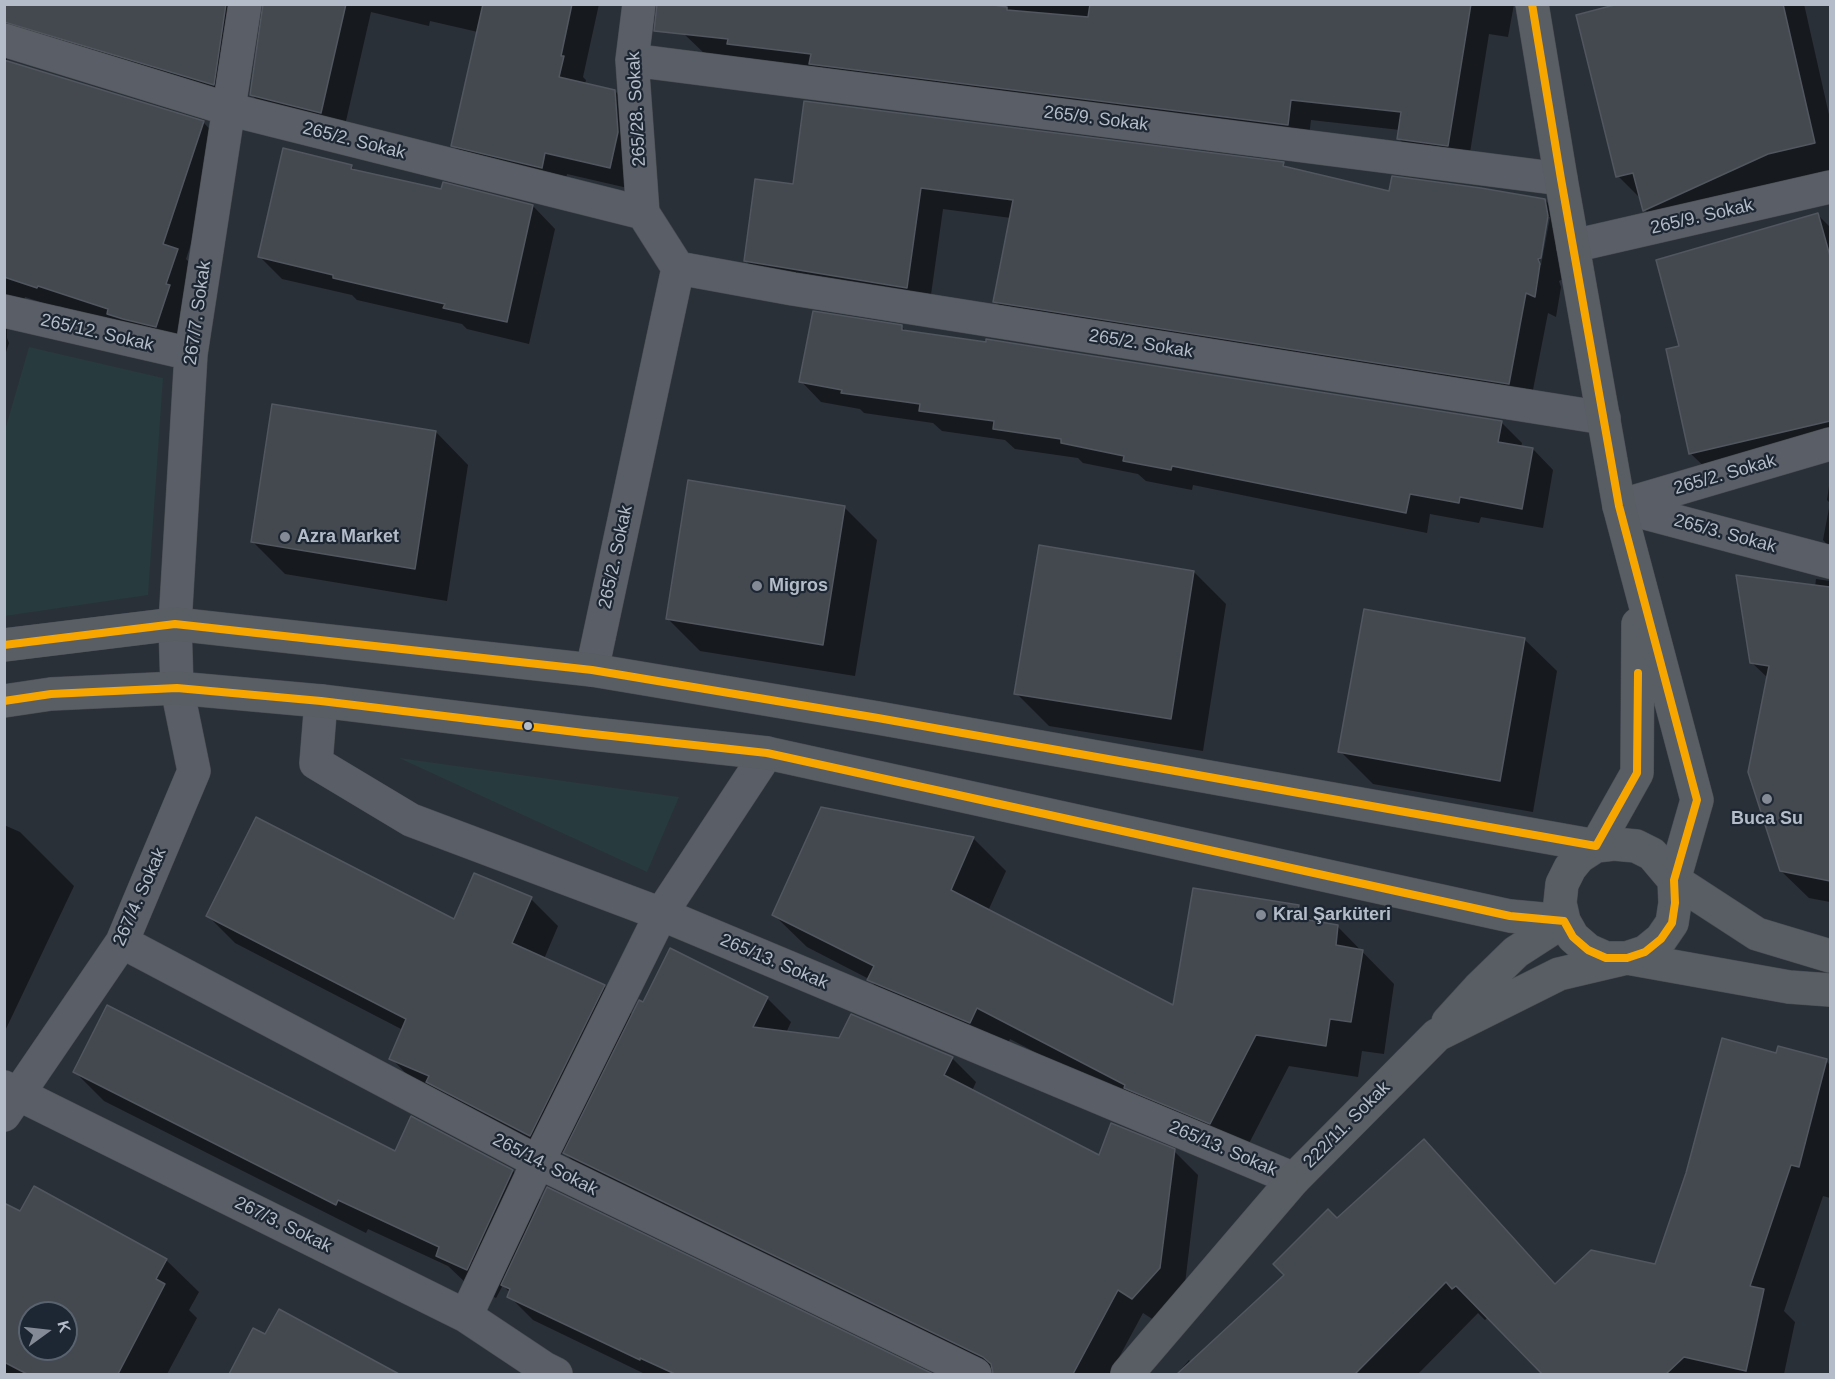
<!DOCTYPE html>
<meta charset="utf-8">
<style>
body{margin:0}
#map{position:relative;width:1835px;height:1379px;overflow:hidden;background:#2a3038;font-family:Arial,sans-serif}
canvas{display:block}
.frame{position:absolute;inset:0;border:6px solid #b4bcc9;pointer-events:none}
.north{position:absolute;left:18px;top:1301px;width:60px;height:60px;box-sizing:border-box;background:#1d2633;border:2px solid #59626f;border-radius:50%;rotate:75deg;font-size:16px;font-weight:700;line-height:24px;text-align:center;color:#b4bcc9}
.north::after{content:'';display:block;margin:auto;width:21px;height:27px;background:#848b96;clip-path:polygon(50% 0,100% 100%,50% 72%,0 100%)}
</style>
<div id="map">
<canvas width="1835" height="1379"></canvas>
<div class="frame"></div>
<div class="north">K</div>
</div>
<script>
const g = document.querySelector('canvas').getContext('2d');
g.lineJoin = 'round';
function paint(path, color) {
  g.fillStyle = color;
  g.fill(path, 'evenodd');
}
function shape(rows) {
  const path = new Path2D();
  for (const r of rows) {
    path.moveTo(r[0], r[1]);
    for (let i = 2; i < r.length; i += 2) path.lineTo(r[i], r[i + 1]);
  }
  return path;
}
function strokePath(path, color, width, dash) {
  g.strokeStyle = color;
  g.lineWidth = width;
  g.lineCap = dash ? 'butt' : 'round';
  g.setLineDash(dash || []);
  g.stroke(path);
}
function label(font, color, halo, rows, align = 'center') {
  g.font = font + ' Arial,sans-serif';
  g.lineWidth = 4.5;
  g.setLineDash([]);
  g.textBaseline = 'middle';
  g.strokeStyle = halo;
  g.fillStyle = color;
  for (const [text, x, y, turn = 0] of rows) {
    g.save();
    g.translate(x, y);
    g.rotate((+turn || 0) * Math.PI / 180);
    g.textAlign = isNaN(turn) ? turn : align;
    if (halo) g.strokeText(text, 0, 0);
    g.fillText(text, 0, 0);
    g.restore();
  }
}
const green = shape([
 [29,347,163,378,148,595,5,616,5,430],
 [399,758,679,797,647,872]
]);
const shadow = shape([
 [4,4,249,4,234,105,7,56,7,62,203,122,224,144,186,259,198,271,177,347,59,306,59,308,25,297,19,315,7,328,7,338,9,343,4,358],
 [311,4,599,4,583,77,586,80,585,84,615,91,637,114,632,189,567,174,564,190,475,167,453,145,478,32,430,21,429,26,371,12,343,134,274,117,252,95],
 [688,4,1514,4,1508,37,1489,34,1468,165,1419,159,1399,139,1400,130,1311,120,1308,145,705,54,684,34],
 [1625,4,1804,4,1830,119,1830,174,1673,239,1645,210,1642,200,1618,176],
 [1283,164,1289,169,1391,193,1545,200,1567,222,1563,279,1559,281,1561,287,1556,317,1548,313,1530,405,1017,323,995,301,1011,218,943,209,929,309,767,282,745,260,794,185],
 [1547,217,1550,217,1541,265,1539,265],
 [351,166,357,172,442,191,533,206,555,229,529,344,467,329,462,324,357,300,352,295,282,279,260,257],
 [1818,215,1830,227,1830,454,1718,480,1690,453,1681,347],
 [902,327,907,332,1501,422,1522,443,1521,447,1533,449,1553,470,1543,528,1481,517,1479,523,1430,514,1427,533,1193,485,1192,490,1146,481,1138,474,1083,463,1078,458,1015,449,1005,440,942,431,933,423,864,413,860,409,821,402,801,381],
 [436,432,468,465,447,601,285,574,252,541],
 [1830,479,1830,547,1823,540,1830,503,1827,500],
 [844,507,877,540,855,676,700,651,667,618],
 [1194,572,1226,604,1203,751,1049,726,1016,693],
 [1816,579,1830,581,1830,902,1809,898,1781,871,1768,678,1751,662,1815,587],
 [1524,639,1557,671,1533,812,1373,784,1340,751],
 [4,825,20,832,74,886,4,1033],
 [973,838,1006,871,988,911,1174,1007,1299,907,1314,922,1337,926,1394,984,1384,1054,1362,1051,1358,1077,1289,1066,1243,1155,1153,1114,1010,1039,1003,1054,901,1012,869,979,807,947,774,915],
 [531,899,558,926,544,959,604,986,633,1015,767,998,791,1022,786,1033,952,1058,976,1082,972,1091,1100,1157,1174,1151,1198,1175,1184,1292,1157,1322,1143,1313,1110,1374,995,1374,589,1177,563,1151,557,1163,418,1086,391,1058,403,1030,235,943,207,915,455,921],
 [1778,1054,1826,1061,1830,1065,1830,1198,1823,1196,1784,1311,1795,1322,1784,1374,1544,1374,1488,1317,1485,1320,1478,1313,1418,1374,1177,1374,1189,1360,1191,1363,1286,1275,1337,1220,1424,1141,1455,1173,1557,1285,1656,1266],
 [75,1072,396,1153,412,1118,513,1171,542,1201,548,1189,930,1374,645,1374,533,1320,509,1296,510,1293,503,1285,496,1298,467,1284,448,1266,368,1229,366,1233,104,1101],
 [21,1213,166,1260,199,1292,189,1310,197,1318,167,1374,4,1374,4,1218],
 [30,1313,66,1313,66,1349,30,1349],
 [279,1311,395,1374,234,1374,265,1336]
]);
const building = shape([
 [4,4,226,4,214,85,4,22,4,4],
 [263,4,346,4,321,113,250,95,263,4],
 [483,4,572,4,561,56,564,56,559,77,615,90,618,132,610,168,545,153,542,168,451,146,483,4],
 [657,4,987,4,1007,7,1007,10,1088,17,1090,4,1471,4,1448,146,1397,139,1401,112,1291,100,1288,125,809,64,811,54,727,44,728,39,654,31,657,4],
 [1618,4,1783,4,1815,143,1768,154,1643,211,1633,173,1616,177,1576,15,1618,4],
 [4,60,204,121,163,244,178,249,166,284,170,285,156,327,123,319,107,314,108,309,38,286,37,288,4,277,4,60],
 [804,101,1284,162,1283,166,1389,191,1392,176,1481,188,1545,199,1548,216,1541,258,1538,259,1540,264,1535,297,1526,293,1509,384,993,302,1013,200,921,188,907,288,744,261,755,179,793,184,804,101],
 [283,148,352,165,351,169,441,189,443,182,533,205,507,322,443,308,445,304,333,278,333,275,258,257,283,148],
 [1818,213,1830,256,1830,421,1689,454,1666,349,1679,346,1656,260,1818,213],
 [813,311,902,325,902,330,986,342,986,339,1502,421,1498,442,1533,448,1522,509,1460,497,1459,503,1410,494,1406,513,1172,466,1171,470,1123,461,1124,456,1061,443,1061,439,993,429,994,421,919,411,920,404,841,393,842,390,799,382,813,311],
 [272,404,436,431,415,569,251,542,272,404],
 [688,480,845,506,823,645,666,619,688,480],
 [1039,545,1194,571,1171,719,1014,694,1039,545],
 [1736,575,1830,587,1830,881,1780,871,1748,772,1769,666,1750,663,1736,575],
 [1364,609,1525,638,1500,781,1338,752,1364,609],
 [821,807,974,837,951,890,1173,1005,1193,888,1299,905,1297,918,1338,925,1336,945,1363,950,1351,1022,1330,1019,1326,1046,1256,1035,1210,1124,1124,1088,1125,1085,977,1008,970,1023,867,980,874,966,772,915,821,807],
 [256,817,454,919,474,873,532,897,512,943,605,985,530,1136,426,1082,429,1076,389,1059,406,1019,206,916,256,817],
 [670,948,768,997,753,1027,839,1038,851,1014,953,1057,944,1075,1099,1155,1111,1123,1175,1149,1160,1268,1132,1299,1118,1290,1073,1374,993,1374,991,1364,983,1357,563,1153,639,1000,643,1002,670,948],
 [107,1005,395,1151,411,1116,513,1170,467,1270,436,1256,439,1247,338,1200,336,1205,73,1072,107,1005],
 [1722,1038,1776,1053,1778,1046,1827,1059,1799,1167,1791,1165,1750,1286,1764,1289,1746,1371,1684,1357,1666,1374,1542,1374,1456,1286,1452,1289,1446,1282,1355,1374,1177,1374,1284,1275,1273,1264,1328,1209,1337,1218,1424,1139,1555,1284,1591,1250,1655,1264,1686,1173,1722,1038],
 [34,1186,167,1259,156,1279,165,1284,118,1374,27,1374,4,1362,4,1203,20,1211,34,1186],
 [30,1313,66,1313,66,1349,30,1349,30,1313],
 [547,1187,933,1374,675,1374,640,1358,640,1360,581,1332,507,1297,510,1289,501,1285,547,1187],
 [279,1309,399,1374,229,1374,253,1328,265,1334,279,1309]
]);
const street = shape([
 [639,4,632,60,643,213],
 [4,40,228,109,643,213,678,268,793,289,1604,418],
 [632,60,1561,179],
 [1573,246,1830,187],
 [4,311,191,354],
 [1619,506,1830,444],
 [1619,506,1830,562],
 [592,670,678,268],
 [321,701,316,763,411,820,661,914,1294,1179],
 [122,942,538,1162,975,1374],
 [4,1087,466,1316,544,1368,556,1374],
 [4,1115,122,942,194,771,177,688,175,624,191,354,245,4],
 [466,1316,538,1162,661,914,767,753]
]);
const secondary = shape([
 [1532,4,1561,179,1619,506,1697,800,1674,880,1675,903,1672,923,1661,939,1645,952,1627,958,1606,958,1588,950,1573,937,1564,921,1560,903,1562,884,1570,868,1579,857,1596,846,1614,844,1636,846,1652,854,1674,880,1757,934,1830,956],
 [4,645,175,624,592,670,878,718,1596,846],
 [4,701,51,694,177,688,321,701,584,733,767,753,1510,916,1564,921],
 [1596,846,1637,773,1638,624],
 [1448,1022,1479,988,1516,952,1564,921],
 [1127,1374,1294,1179,1437,1035,1559,974,1627,958,1789,987,1830,990]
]);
const bus1 = shape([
 [4,645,175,624,592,670,878,718,1596,846,1637,773,1638,673],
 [4,701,51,694,177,688,321,701,584,733,767,753,1510,916,1564,921,1573,937,1588,950,1606,958,1627,958,1645,952,1661,939,1672,923,1675,903,1674,880,1697,800,1619,506,1561,179,1532,4]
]);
const markers = [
 [285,537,6,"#848b96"],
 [757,586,6,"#848b96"],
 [528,726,5,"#b4bcc9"],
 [1767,799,6,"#848b96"],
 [1261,915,6,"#848b96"]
];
const streetNames = [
 ["265/28. Sokak",637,109,-93],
 ["265/9. Sokak",1096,119,7],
 ["265/2. Sokak",354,141,14],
 ["265/9. Sokak",1702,217,-13],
 ["267/7. Sokak",198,313,-82],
 ["265/12. Sokak",97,333,13],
 ["265/2. Sokak",1141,344,9],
 ["265/2. Sokak",1725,475,-16],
 ["265/3. Sokak",1725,534,15],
 ["265/2. Sokak",616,557,-78],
 ["267/4. Sokak",140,897,-66],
 ["265/13. Sokak",774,962,23],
 ["222/11. Sokak",1347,1125,-45],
 ["265/13. Sokak",1223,1149,23],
 ["265/14. Sokak",545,1165,27],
 ["267/3. Sokak",283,1225,26]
];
const poiNames = [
 ["Azra Market",297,537],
 ["Migros",769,586],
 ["Buca Su",1767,819,"center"],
 ["Kral Şarküteri",1273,915]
];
paint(green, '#273a3e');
paint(shadow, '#0007');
paint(building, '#444950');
strokePath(building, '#52575f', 1.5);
strokePath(street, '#484c53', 34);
strokePath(secondary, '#484c53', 34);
strokePath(street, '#5a5e66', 33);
strokePath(secondary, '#595d64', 33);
strokePath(bus1, '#f7a600', 8);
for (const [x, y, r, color] of markers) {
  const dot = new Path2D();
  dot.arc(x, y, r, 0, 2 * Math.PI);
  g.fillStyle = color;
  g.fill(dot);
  strokePath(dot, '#1d2633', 2);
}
label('18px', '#b4bcc9', '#1d2633', streetNames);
label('bold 18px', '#b4bcc9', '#1d2633', poiNames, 'left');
</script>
